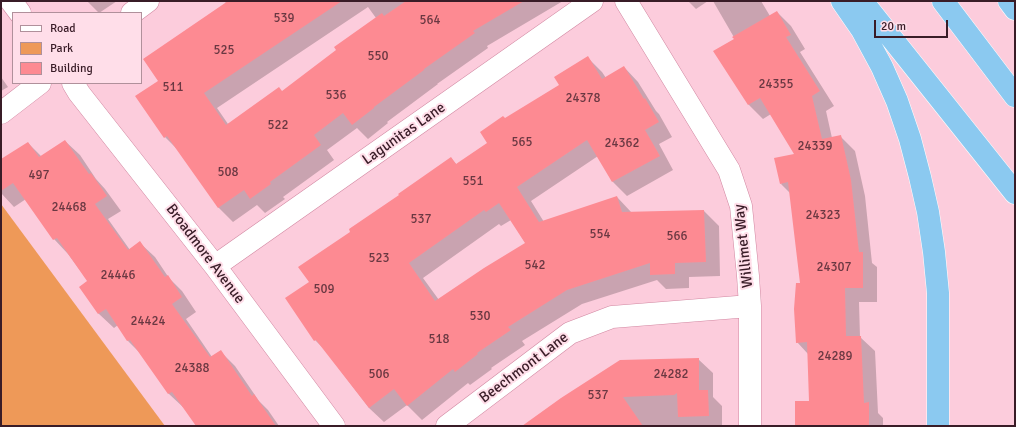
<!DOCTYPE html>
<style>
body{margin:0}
#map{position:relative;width:1016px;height:427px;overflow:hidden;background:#fcccdc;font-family:Signika,sans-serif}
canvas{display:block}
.frame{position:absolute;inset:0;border:2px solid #391c27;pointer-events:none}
.legend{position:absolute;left:12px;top:12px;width:130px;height:72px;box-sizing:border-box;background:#ffdee9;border:1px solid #b0909b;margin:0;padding:5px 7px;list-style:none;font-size:12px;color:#391c27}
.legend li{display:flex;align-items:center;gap:8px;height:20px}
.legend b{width:20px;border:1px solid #b0909b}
.scale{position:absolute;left:874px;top:20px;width:74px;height:18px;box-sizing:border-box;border:2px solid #391c27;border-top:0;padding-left:5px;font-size:12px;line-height:14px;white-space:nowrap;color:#391c27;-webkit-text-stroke:3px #ffdee9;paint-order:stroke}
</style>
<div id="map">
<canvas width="1016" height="427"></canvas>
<div class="frame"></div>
<ul class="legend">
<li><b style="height:5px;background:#fff"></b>Road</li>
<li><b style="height:11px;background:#ee9958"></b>Park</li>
<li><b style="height:11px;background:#fd8a92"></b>Building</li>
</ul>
<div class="scale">20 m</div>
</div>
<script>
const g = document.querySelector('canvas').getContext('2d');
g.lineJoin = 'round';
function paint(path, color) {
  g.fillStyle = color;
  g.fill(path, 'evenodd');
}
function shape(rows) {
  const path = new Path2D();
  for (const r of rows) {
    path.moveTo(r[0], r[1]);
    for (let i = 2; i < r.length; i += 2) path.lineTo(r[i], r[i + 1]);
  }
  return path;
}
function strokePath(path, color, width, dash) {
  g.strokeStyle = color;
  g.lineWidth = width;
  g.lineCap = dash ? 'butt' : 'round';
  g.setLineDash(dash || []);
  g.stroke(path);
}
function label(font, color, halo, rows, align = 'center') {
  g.font = font + ' Signika,sans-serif';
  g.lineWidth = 4;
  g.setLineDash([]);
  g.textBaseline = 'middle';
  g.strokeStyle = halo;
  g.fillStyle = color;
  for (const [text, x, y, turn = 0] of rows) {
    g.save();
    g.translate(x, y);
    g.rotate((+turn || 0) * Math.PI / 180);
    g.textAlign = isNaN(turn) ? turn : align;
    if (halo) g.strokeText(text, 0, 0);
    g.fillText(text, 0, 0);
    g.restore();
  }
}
const green = shape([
 [1,204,165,426,1,426]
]);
const shadow = shape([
 [87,1,117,1,99,13],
 [226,1,563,1,487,46,488,48,437,84,438,84,387,122,388,123,368,139,357,128,327,150,334,160,283,197,285,199,265,213,257,205,233,222,218,207,180,152,165,137,137,96,159,81,226,3,225,2],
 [368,7,376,18,338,50,282,92,228,124,217,108],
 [688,1,708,1,696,9],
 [713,1,761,1,770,16,777,12,791,26,805,49,800,52,834,106,826,111,832,138,840,136,855,151,865,196,872,263,877,267,877,302,859,302,860,337,875,351,878,413,883,418,883,426,797,426,810,402,808,354,797,342,801,284,790,193,781,184,796,155,771,114,763,119,749,105,715,51,735,39],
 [587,57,602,72,606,78,624,67,638,82,656,111,659,114,672,137,659,144,673,170,627,196,613,182,598,156,531,201,544,222,617,197,632,213,704,211,719,226,720,276,689,277,689,288,666,289,657,280,582,304,522,341,525,345,491,368,492,369,470,385,468,383,422,420,407,405,384,422,369,408,324,349,315,340,310,282,352,232,451,158,457,165,488,143,505,119,560,85],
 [511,220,526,244,439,300,423,278,499,224,501,226],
 [1,77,8,87,1,91],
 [65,141,80,155,96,179,105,189,121,211,108,219,130,250,140,243,155,257,169,278,182,291,196,312,186,319,212,357,220,351,235,366,259,401,268,410,279,426,198,426,184,408,169,394,143,356,128,341,118,325,114,328,99,314,80,287,88,281,68,254,54,239,26,199,14,207,1,193,1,161,28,143,42,157],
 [698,359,713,373,713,397,722,406,722,426,525,426]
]);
const building = shape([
 [228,1,342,1,204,93,226,125,279,87,282,91,336,50,334,47,382,13,384,16,406,1,524,1,473,31,475,33,424,69,424,70,374,107,374,108,352,125,343,113,314,135,321,145,270,182,271,184,250,199,244,190,218,208,167,136,164,138,135,96,158,81,143,59],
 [777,11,791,35,786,37,820,91,812,96,822,139,841,135,851,180,859,252,863,252,863,288,845,288,846,336,861,336,864,403,869,402,869,426,795,426,795,401,809,401,807,342,796,343,794,309,796,283,800,283,788,182,780,184,774,158,794,154,760,98,748,105,713,51,734,39,732,37],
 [588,56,602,79,624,66,644,99,645,98,659,122,645,130,660,156,612,182,587,140,517,187,539,222,617,196,622,212,704,210,706,262,675,263,675,274,650,275,650,263,567,290,508,327,511,330,477,353,478,354,455,372,453,369,407,406,394,389,369,408,316,340,314,341,285,298,309,282,298,267,350,232,349,229,399,195,398,194,451,157,456,164,487,143,480,132,503,116,505,118,559,85,554,77],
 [499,203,525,243,484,268,438,299,435,301,409,263,484,210,486,212],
 [65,140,89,174,91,173,107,196,95,204,128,250,140,241,165,277,168,275,182,297,172,304,210,357,221,350,252,396,254,394,276,426,196,426,172,392,168,394,130,340,127,341,106,309,98,314,79,287,87,281,57,238,53,240,13,183,1,191,1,159,28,142,39,157],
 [699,358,699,390,708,390,709,416,678,417,677,393,674,395,623,397,643,426,522,426,561,398,620,360]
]);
const minor = shape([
 [11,1,20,13],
 [626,1,729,170,741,206,748,276,750,306,750,426],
 [132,13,148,1],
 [73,83,79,93,215,266,334,426],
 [1,113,40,83],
 [215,266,592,1],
 [447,426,570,333,612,317,750,306]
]);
const highway = shape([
 [842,1,862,30,882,67,897,101,910,139,920,177,928,212,934,252,938,293,938,426],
 [862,1,1015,193],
 [943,1,1015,96],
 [1009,1,1015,9]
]);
const numberNames = [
 ["539",284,19],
 ["564",430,21],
 ["525",224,51],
 ["550",378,57],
 ["24355",776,85],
 ["511",173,88],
 ["536",336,96],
 ["24378",583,99],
 ["522",278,126],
 ["565",522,143],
 ["24362",622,144],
 ["24339",815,147],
 ["508",228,173],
 ["497",39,176],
 ["551",473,182],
 ["24468",69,208],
 ["24323",823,216],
 ["537",421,220],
 ["554",600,235],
 ["566",677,237],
 ["523",379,259],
 ["542",535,266],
 ["24307",834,268],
 ["24446",118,276],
 ["509",324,290],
 ["530",480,317],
 ["24424",148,322],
 ["518",439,340],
 ["24289",835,357],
 ["24388",192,369],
 ["506",379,375],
 ["24282",671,375],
 ["537",598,396]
];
const streetNames = [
 ["Lagunitas Lane",404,134,-35],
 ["Willimet Way",744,246,-96],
 ["Broadmore Avenue",205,254,53],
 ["Beechmont Lane",524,368,-37]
];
paint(green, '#ee9958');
paint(shadow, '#0003');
paint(building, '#fd8a92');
strokePath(minor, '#d187a1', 23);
strokePath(highway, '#fff', 23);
strokePath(minor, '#fff', 22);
strokePath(highway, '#8bc9f0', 22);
label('13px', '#6a3842', null, numberNames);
label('15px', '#391c27', '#ffdee9', streetNames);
</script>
